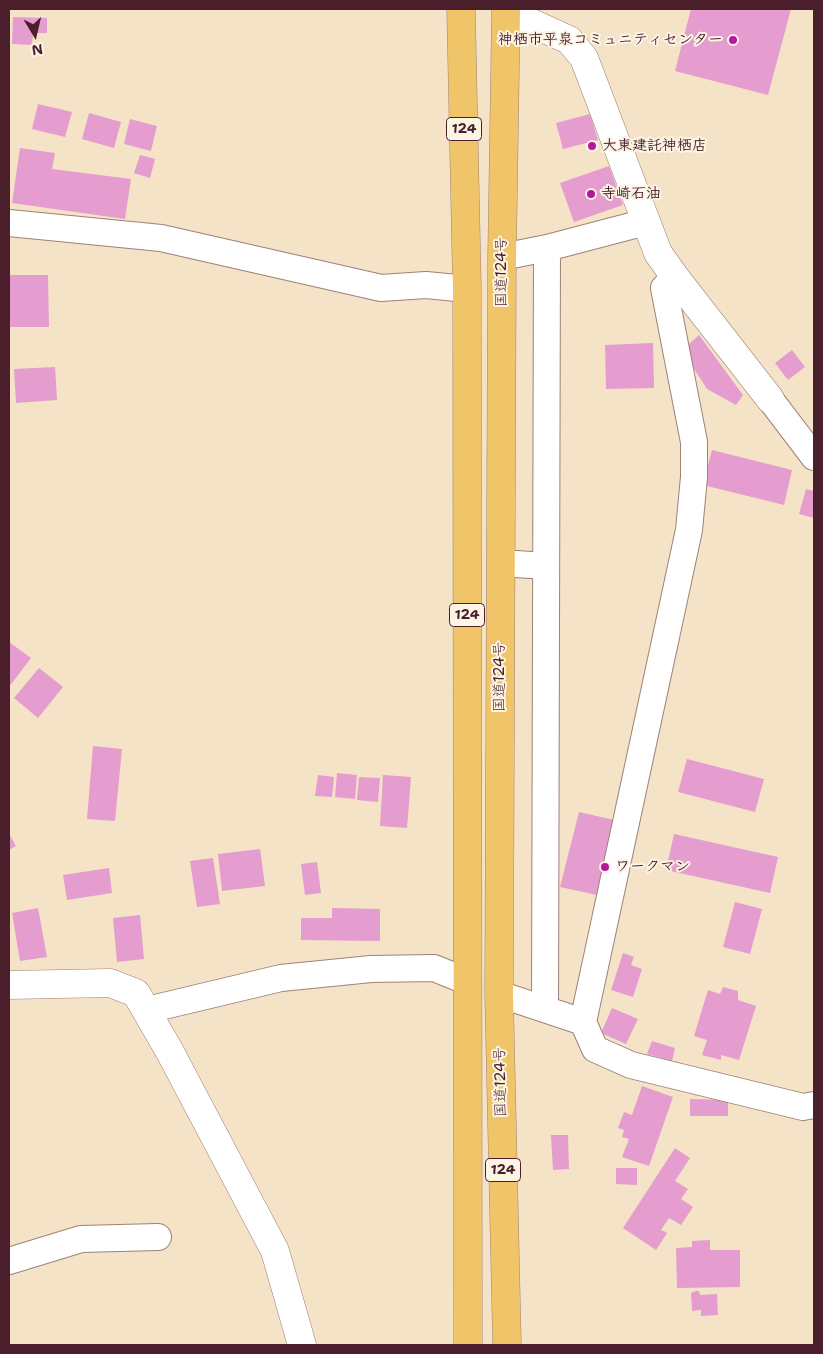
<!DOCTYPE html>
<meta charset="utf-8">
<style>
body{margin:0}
#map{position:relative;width:823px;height:1354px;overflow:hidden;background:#f4e3c7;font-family:"Shantell Sans",sans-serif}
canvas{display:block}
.frame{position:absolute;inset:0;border:10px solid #4a1f2b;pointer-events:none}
.north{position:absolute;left:10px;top:10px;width:50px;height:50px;-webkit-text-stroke:4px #fcf5e5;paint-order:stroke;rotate:171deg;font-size:14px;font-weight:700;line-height:20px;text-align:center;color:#4a1f2b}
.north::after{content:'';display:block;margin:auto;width:18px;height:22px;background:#4a1f2b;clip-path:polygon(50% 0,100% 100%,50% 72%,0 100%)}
</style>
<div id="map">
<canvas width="823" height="1354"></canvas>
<div class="frame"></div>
<div class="north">N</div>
</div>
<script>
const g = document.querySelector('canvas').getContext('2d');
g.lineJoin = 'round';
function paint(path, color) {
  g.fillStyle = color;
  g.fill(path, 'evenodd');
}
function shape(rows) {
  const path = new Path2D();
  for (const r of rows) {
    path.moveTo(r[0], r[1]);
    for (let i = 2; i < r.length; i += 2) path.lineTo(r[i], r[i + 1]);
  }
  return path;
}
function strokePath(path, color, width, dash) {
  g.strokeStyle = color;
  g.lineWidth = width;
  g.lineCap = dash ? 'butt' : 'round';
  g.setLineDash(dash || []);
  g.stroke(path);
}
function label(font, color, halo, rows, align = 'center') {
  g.font = font + ' "Shantell Sans","Klee One",sans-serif';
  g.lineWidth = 4;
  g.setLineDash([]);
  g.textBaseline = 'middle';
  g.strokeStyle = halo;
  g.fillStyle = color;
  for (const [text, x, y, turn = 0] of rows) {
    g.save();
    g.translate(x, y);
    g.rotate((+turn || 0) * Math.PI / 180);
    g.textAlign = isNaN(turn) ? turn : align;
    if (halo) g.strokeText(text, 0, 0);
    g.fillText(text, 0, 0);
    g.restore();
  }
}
const building = shape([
 [691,9,791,9,768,95,675,71],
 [13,17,47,18,47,33,33,33,32,45,12,44],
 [38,104,72,112,65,137,32,129],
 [89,113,121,122,114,148,82,139],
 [590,114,598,140,563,149,556,123],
 [130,119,157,126,151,151,124,144],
 [20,148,55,153,52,169,131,179,125,219,12,203],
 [140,155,155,159,150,178,134,173],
 [609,166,623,205,574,222,560,183],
 [9,275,48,275,49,327,9,327],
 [699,335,743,395,736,405,707,389,693,367,688,345],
 [653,343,654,388,606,389,605,345],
 [792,350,805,367,788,380,775,363],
 [55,367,57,400,16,403,14,369],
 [712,450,792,470,784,505,703,485],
 [806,489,814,491,814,518,799,514],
 [9,642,31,658,9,687],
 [39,668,63,687,38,718,14,698],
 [93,746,122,749,115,821,87,819],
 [687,759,764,779,755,812,678,792],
 [337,773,357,775,355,799,335,797],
 [318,775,334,777,332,797,315,796],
 [383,775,411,777,407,828,380,826],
 [359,777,380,778,378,802,357,800],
 [579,812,623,822,606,897,560,887],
 [9,834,16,846,9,850],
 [674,834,778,857,770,893,666,870],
 [260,849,265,886,222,891,218,854],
 [213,858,220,904,197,907,190,861],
 [317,862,321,893,305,895,301,864],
 [109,868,112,893,67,900,63,875],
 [735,902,762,909,750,954,723,947],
 [38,908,47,957,20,961,12,913],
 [332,908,380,909,380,941,301,940,301,918,332,918],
 [140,915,144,959,117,962,113,918],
 [623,953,634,957,631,965,642,969,633,997,611,990],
 [723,987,738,991,738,1000,756,1006,739,1060,721,1055,721,1060,702,1055,707,1040,694,1036,708,990,720,994],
 [612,1008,638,1019,626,1044,601,1033],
 [652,1041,675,1048,672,1061,647,1054],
 [642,1086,673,1097,649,1166,622,1157,629,1139,622,1137,624,1130,618,1128,624,1112,632,1115],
 [690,1099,728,1100,728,1116,690,1116],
 [551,1135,568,1135,569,1169,553,1170],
 [675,1148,690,1158,675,1181,688,1189,681,1199,693,1207,681,1225,669,1218,661,1230,667,1233,656,1250,623,1228],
 [616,1168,637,1168,637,1185,616,1184],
 [710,1240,710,1250,740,1250,740,1287,677,1288,676,1248,692,1247,692,1241],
 [696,1291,699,1291,700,1295,717,1294,718,1315,701,1316,701,1310,692,1311,691,1293]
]);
const minor = shape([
 [9,223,161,238,381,288,426,285,467,289],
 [502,257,547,248,646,222],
 [675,277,664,288,694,442,694,477,689,530,583,1022,595,1049,631,1065,803,1107,814,1105],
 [770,399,814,457],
 [501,563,546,566],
 [499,994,583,1022],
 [545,1008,547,248],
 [147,1010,281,978,371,969,434,968,466,981],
 [9,1261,81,1239,158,1237]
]);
const tertiary = shape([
 [510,9,525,20,569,40,584,58,658,253,675,277,770,399],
 [9,985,110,983,136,993,170,1052,275,1251,302,1345]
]);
const trunk = shape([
 [461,9,467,289,468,1345],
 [506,9,502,257,499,994,507,1345]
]);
const markers = [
 [733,40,5,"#b5179e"],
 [592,146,5,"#b5179e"],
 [591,194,5,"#b5179e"],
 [605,867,5,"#b5179e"]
];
const shields = [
 [464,129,35],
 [467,615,35],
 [503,1170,35]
];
const shieldNames = [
 ["124",464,129],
 ["124",467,615],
 ["124",503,1170]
];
const poiNames = [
 ["神栖市平泉コミュニティセンター",723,40,"right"],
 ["大東建託神栖店",602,146],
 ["寺崎石油",601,194],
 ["ワークマン",615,867]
];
const streetNames = [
 ["国道124号",502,272,-90],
 ["国道124号",500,677,-90],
 ["国道124号",501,1082,-91]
];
paint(building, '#e49dce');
strokePath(minor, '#9f8179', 28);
strokePath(tertiary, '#9f8179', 29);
strokePath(trunk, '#9f8179', 29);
strokePath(minor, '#fff', 26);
strokePath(tertiary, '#fff', 28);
strokePath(trunk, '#f0c469', 28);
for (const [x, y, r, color] of markers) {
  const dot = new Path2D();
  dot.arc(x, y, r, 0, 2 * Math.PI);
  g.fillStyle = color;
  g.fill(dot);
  strokePath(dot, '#fcf5e5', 2);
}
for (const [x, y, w] of shields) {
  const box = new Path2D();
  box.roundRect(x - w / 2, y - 11.5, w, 23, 4);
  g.fillStyle = '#fcf5e5';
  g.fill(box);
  strokePath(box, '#4a1f2b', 1);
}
label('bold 14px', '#4a1f2b', null, shieldNames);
label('bold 15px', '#4a1f2b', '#fcf5e5', poiNames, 'left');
label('15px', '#4a1f2b', '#fcf5e5', streetNames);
</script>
